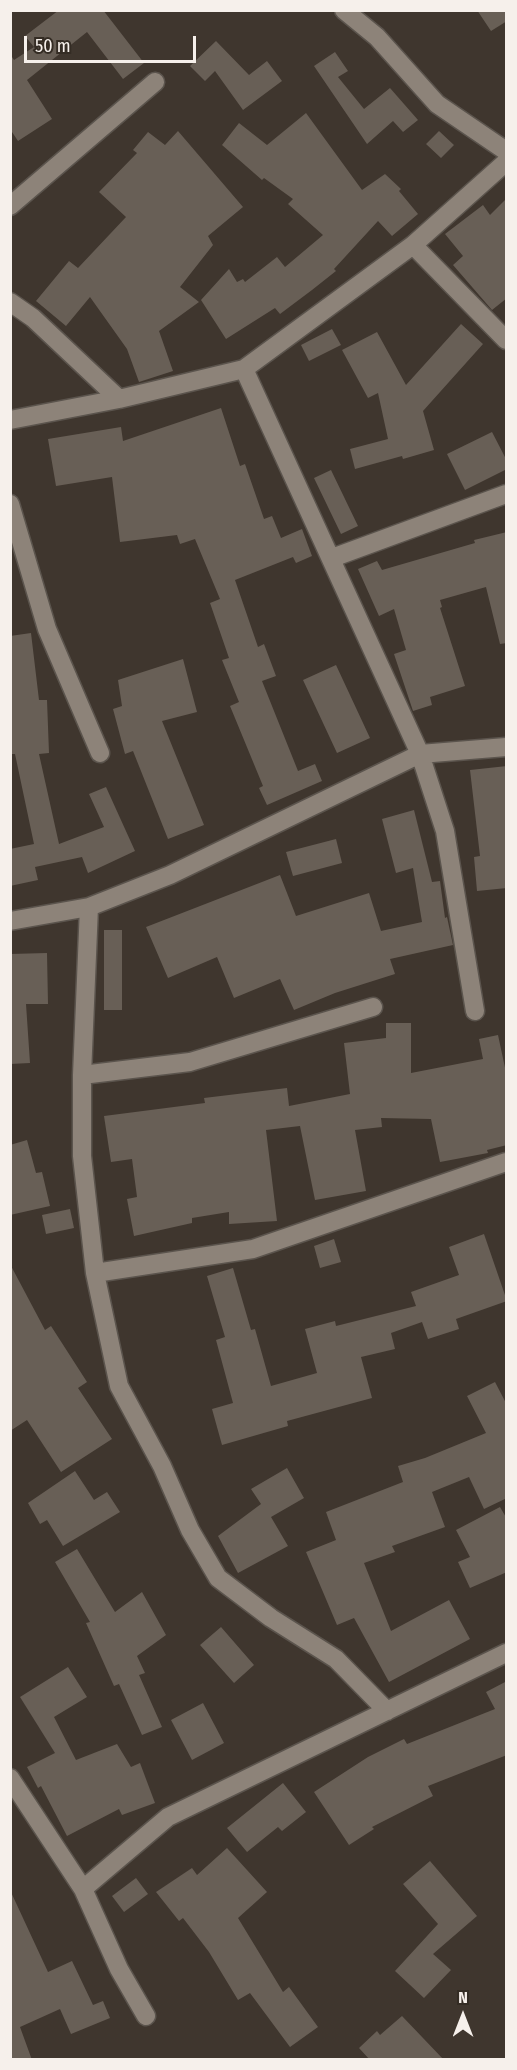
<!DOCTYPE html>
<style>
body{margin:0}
#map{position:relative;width:517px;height:2070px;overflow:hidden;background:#3f362e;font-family:"Fira Sans Condensed",sans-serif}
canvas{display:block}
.frame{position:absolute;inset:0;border:12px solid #f6f0eb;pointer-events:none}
.north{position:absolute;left:433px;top:1986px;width:60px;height:60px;-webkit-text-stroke:4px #342c24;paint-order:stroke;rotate:0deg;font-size:16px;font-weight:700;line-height:24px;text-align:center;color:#f6f0eb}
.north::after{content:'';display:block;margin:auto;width:21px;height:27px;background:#f6f0eb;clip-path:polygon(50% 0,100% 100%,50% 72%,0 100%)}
.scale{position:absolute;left:24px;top:36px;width:172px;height:27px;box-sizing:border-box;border:3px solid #f6f0eb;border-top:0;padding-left:8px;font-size:18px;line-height:21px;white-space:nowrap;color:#f6f0eb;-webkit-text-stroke:4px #342c24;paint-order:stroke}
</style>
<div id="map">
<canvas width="517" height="2070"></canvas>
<div class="frame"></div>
<div class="north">N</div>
<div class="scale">50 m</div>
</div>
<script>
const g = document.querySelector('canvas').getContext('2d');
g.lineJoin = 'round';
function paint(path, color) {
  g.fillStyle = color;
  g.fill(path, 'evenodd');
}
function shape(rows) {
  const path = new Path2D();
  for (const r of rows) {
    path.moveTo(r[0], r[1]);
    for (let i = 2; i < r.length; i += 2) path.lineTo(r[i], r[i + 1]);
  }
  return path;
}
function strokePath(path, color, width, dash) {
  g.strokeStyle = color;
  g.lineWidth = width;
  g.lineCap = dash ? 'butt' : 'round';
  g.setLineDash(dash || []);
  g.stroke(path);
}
const building = shape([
 [59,10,103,10,144,63,123,79,87,32,27,80,52,119,18,141,10,129,10,54,14,60,34,47,25,36],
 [477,10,507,10,507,21,491,31],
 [216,41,249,75,267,61,282,81,243,110,215,71,205,81,190,66],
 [335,52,348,71,338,77,364,109,390,88,418,120,403,132,393,121,367,144,314,66],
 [306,113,362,190,385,174,401,189,399,191,418,214,392,236,378,221,334,269,336,271,312,290,280,314,275,308,226,339,201,300,229,269,237,282,243,279,245,282,277,257,285,267,323,235,288,204,293,199,264,178,262,180,222,145,239,123,267,145],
 [178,131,243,207,208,236,213,245,180,287,199,302,159,331,173,371,139,382,127,349,90,297,66,326,36,301,69,261,78,268,126,217,99,192,137,153,133,150,148,132,165,145],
 [439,131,454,145,441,158,426,144],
 [507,198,507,298,492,310,453,265,463,256,445,234,483,205,490,215],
 [461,324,483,344,423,411,434,450,403,459,402,456,355,469,350,449,388,439,378,393,368,398,342,350,377,332,406,385],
 [332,329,341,345,309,361,301,345],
 [221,408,240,466,245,464,264,519,272,516,281,538,302,529,312,556,296,563,293,557,235,580,258,647,264,644,276,676,262,681,298,771,315,764,322,781,267,805,259,788,263,786,230,706,239,702,222,660,229,658,210,603,220,599,195,539,180,544,177,535,120,542,112,477,56,486,48,439,121,427,123,441],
 [492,432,507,461,507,469,465,490,447,454],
 [331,470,358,526,341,534,314,478],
 [507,532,507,643,500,644,486,587,440,600,442,607,440,608,465,686,430,697,432,705,413,711,394,654,406,650,394,609,379,616,358,569,377,561,382,570,475,543,474,540],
 [31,633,39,700,47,700,49,753,39,754,59,844,104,827,89,794,106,787,135,851,88,873,82,857,35,867,38,880,10,886,10,849,34,844,15,754,10,754,10,636],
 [183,659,197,712,162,721,204,825,168,839,133,751,125,754,113,709,122,706,118,680],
 [336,665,370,738,337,753,303,680],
 [507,766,507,888,477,891,474,857,480,856,470,770],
 [414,810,432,882,440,881,445,918,447,917,453,945,390,959,395,974,335,993,294,1010,280,979,234,998,217,957,168,978,146,927,280,875,296,916,369,893,381,931,422,922,413,868,396,873,382,819],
 [336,839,342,863,293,876,286,852],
 [104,930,122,930,122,1010,104,1010],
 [47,953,48,1004,26,1004,30,1063,10,1064,10,954],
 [386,1023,411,1023,411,1073,483,1059,479,1039,498,1035,507,1077,507,1145,487,1150,488,1153,440,1162,431,1119,381,1118,382,1127,355,1130,366,1191,315,1200,300,1126,266,1130,277,1221,229,1224,229,1212,192,1218,192,1223,134,1236,127,1199,137,1197,132,1159,111,1162,104,1116,205,1103,204,1098,287,1088,289,1106,350,1094,344,1043,386,1038],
 [27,1140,36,1173,42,1172,50,1206,10,1215,10,1145],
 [70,1209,74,1228,46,1234,42,1215],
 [484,1234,507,1301,456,1319,459,1329,428,1339,422,1322,391,1333,395,1349,361,1357,372,1398,287,1421,288,1426,222,1445,212,1409,233,1403,216,1340,225,1337,207,1276,233,1268,251,1330,255,1329,271,1386,317,1373,305,1329,335,1321,336,1326,416,1306,411,1292,459,1275,449,1247],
 [334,1239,341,1262,320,1268,314,1246],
 [10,1264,45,1330,51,1326,87,1382,78,1388,112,1439,61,1472,27,1420,10,1431],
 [495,1382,507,1405,507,1498,484,1509,469,1477,432,1492,445,1527,392,1546,395,1552,364,1563,391,1631,449,1600,470,1639,389,1682,354,1618,337,1625,306,1552,336,1540,326,1512,403,1482,398,1466,425,1458,486,1433,467,1396],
 [287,1468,304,1498,271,1517,288,1546,238,1573,218,1536,261,1504,251,1489],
 [75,1471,94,1500,107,1492,120,1512,63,1546,47,1520,40,1524,28,1503],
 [500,1507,507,1519,507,1572,470,1588,458,1562,470,1557,456,1530],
 [77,1549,115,1612,142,1592,166,1635,137,1656,145,1673,139,1675,162,1727,142,1735,119,1684,114,1686,86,1623,90,1622,55,1562],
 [221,1627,254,1665,234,1683,200,1645],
 [68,1667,87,1697,54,1717,76,1760,117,1744,131,1767,140,1763,155,1803,122,1815,119,1809,67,1836,41,1786,38,1788,27,1767,55,1753,20,1697],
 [507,1681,507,1755,428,1786,433,1796,372,1827,374,1829,349,1845,314,1792,368,1757,404,1739,407,1744,495,1709,486,1692],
 [203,1703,224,1743,192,1760,171,1720],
 [283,1783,306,1812,282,1831,278,1827,247,1852,227,1828],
 [227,1848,267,1892,238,1918,283,1992,289,1987,318,2027,290,2047,250,1993,238,2000,209,1952,183,1918,179,1921,156,1892,192,1868,197,1875],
 [430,1861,477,1916,433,1954,451,1970,424,1998,395,1971,438,1924,403,1884],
 [136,1878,148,1894,124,1912,112,1896],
 [10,1890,48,1972,72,1961,93,2005,103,2001,110,2018,71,2034,60,2009,20,2027,32,2060,10,2060],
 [402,2016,444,2060,370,2060,359,2048,377,2031,380,2035]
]);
const street = shape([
 [344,10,377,37,437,104,506,151],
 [10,206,155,82],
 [413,245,506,340],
 [10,302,33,318,119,399],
 [244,369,420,754,445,831,475,1011],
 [10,420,119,399,244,369,413,245,506,162],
 [10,504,47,629,100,753],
 [332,558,506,494],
 [89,907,82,1075,82,1156,95,1273,119,1386,162,1466,190,1530,218,1578,271,1618,336,1659,387,1711],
 [10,921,89,907,170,875,420,754,506,747],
 [82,1075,190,1062,373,1007],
 [95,1273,253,1249,506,1162],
 [10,1778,83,1889,119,1969,146,2016],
 [83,1889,168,1817,506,1653]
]);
paint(building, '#685f56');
strokePath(street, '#5b544d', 21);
strokePath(street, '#8d8379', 18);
</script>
